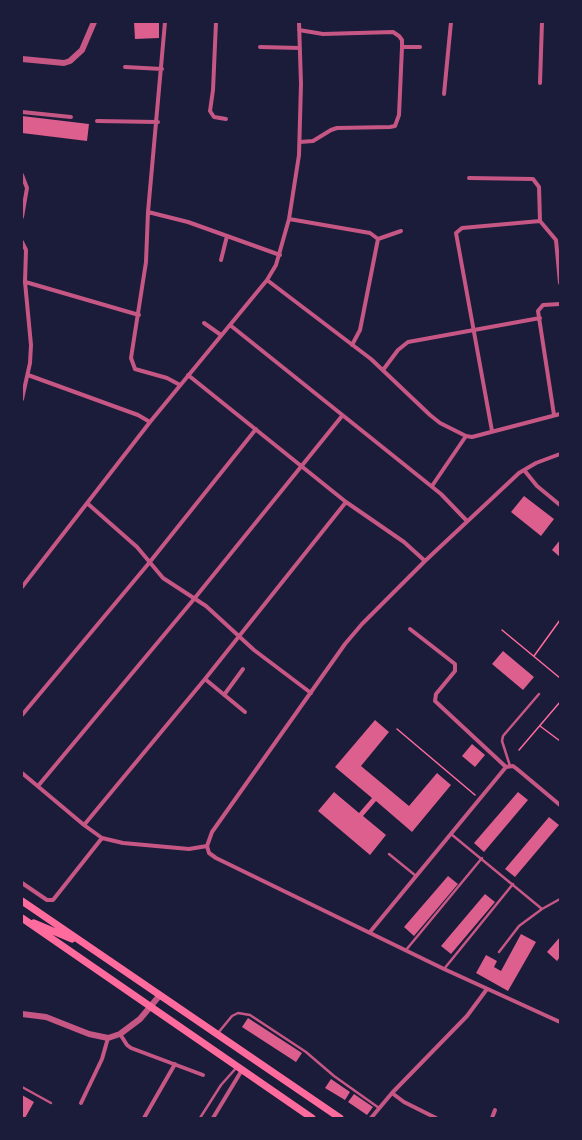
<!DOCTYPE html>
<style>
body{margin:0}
#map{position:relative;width:582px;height:1140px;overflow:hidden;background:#1b1b3a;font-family:Ubuntu,sans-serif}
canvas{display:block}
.frame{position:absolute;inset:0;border:23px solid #1b1b3a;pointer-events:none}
</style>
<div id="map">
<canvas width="582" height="1140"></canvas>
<div class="frame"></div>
</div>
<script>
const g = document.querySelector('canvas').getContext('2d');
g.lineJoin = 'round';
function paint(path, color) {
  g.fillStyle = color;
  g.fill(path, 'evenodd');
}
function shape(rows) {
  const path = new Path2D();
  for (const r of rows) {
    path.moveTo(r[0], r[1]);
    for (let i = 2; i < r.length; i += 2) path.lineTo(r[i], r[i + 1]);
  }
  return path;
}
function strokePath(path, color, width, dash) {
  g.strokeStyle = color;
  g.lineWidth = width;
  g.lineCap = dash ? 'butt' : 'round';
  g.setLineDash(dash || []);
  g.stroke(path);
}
const building = shape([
 [134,22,159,22,159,38,135,39],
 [22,116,89,124,87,141,22,133],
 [524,496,554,519,541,536,511,512],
 [560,540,560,557,552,550],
 [503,651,534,677,523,690,492,664],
 [375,720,389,732,361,766,409,806,437,773,451,785,412,832,376,801,363,816,386,835,370,855,318,811,334,792,359,813,372,798,335,767],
 [472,744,485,755,475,767,462,756],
 [518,792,528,800,484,852,474,843],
 [549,817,559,825,515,877,505,869],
 [448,876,458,884,414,936,404,927],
 [485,894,495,902,451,954,441,946],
 [521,934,536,942,508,991,476,973,486,955,497,961,494,967,501,971],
 [560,937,560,957,557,961,547,952],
 [248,1018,302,1053,296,1062,242,1027],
 [331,1079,350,1092,345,1100,325,1088],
 [354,1094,373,1107,367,1115,348,1102],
 [22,1095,34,1102,25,1118,22,1118]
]);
const path = shape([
 [502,630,560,678],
 [534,656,560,620],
 [540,726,560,741],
 [397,729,475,795],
 [519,750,560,702]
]);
const service = shape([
 [510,766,502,741,503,736,539,694],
 [451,834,542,909],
 [389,854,416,876],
 [406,950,482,858],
 [499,952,519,926,542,909,560,899],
 [444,969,513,884],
 [218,1033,232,1016,238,1013,250,1015,306,1052,334,1076,379,1108],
 [22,1087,51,1103],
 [200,1118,221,1085,237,1067]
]);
const minor = shape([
 [165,22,148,212,146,262,131,358,135,369,167,378,180,385],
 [216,22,213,90,210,111,214,117,226,119],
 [299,30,323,34,393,32,399,36,402,40,402,47,399,115,395,126,390,127,337,128,331,130,313,141,300,142],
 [260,47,300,48],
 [402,47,420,47],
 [125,67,162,69],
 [540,83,542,22],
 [444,94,451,22],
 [22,112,71,117],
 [97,121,158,122],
 [22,175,27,188,22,217],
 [469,178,533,179,539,187,540,221],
 [148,212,188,222,280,255],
 [289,219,370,233,378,239,360,330,352,345],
 [378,239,401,231],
 [22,242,26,250,25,282,31,345,30,363,22,399],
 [221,260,227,236],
 [267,280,371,359,430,415,440,423,466,436,472,437,560,414],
 [22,281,139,315],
 [204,323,221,335],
 [230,325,441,494,467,521],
 [383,370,398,350,408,342,540,318],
 [28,375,138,415,150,422],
 [188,375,346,502,404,542,425,561],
 [554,415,538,311,543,305,560,304],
 [492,431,456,233,462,228,540,221,556,240,560,283],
 [560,454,536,463,519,473,425,561,362,624,345,644,212,832,207,846,209,853,216,858,444,969,560,1022],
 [524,470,537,486,560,505],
 [432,486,466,436],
 [87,503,137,547,163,578,206,606,254,650,311,693],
 [22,587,150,422,267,280,276,265,289,219,299,155,301,84,299,22],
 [410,629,455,664,455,671,436,694,435,701,506,767],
 [205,679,245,712],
 [224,695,243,669],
 [22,715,149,563,256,429],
 [22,773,84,825,102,838,123,843,189,849,207,846],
 [38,786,194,599,342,416],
 [84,825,205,679,346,502],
 [22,883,47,900,53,900,102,838],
 [370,932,506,767,513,766,517,769,560,805],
 [120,1034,127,1045,131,1048,203,1075],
 [392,1093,404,1102,436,1118],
 [81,1103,102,1059,108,1038],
 [144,1118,175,1064],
 [213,1118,242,1070],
 [371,1118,392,1093,467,1016,487,989],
 [492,1118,495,1110]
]);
const tertiary = shape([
 [22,59,64,63,70,61,82,50,94,22],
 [22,1014,46,1017,89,1034,108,1038,120,1034,140,1019,160,995]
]);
const secondary = shape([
 [22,901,340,1118],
 [22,918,312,1118],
 [34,923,72,939]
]);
paint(building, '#dd5f8e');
strokePath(path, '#ff6b9d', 1.5);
strokePath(service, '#c65784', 2.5);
strokePath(minor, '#c65784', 4);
strokePath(tertiary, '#c65784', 6);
strokePath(secondary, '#ff6b9d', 7);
</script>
